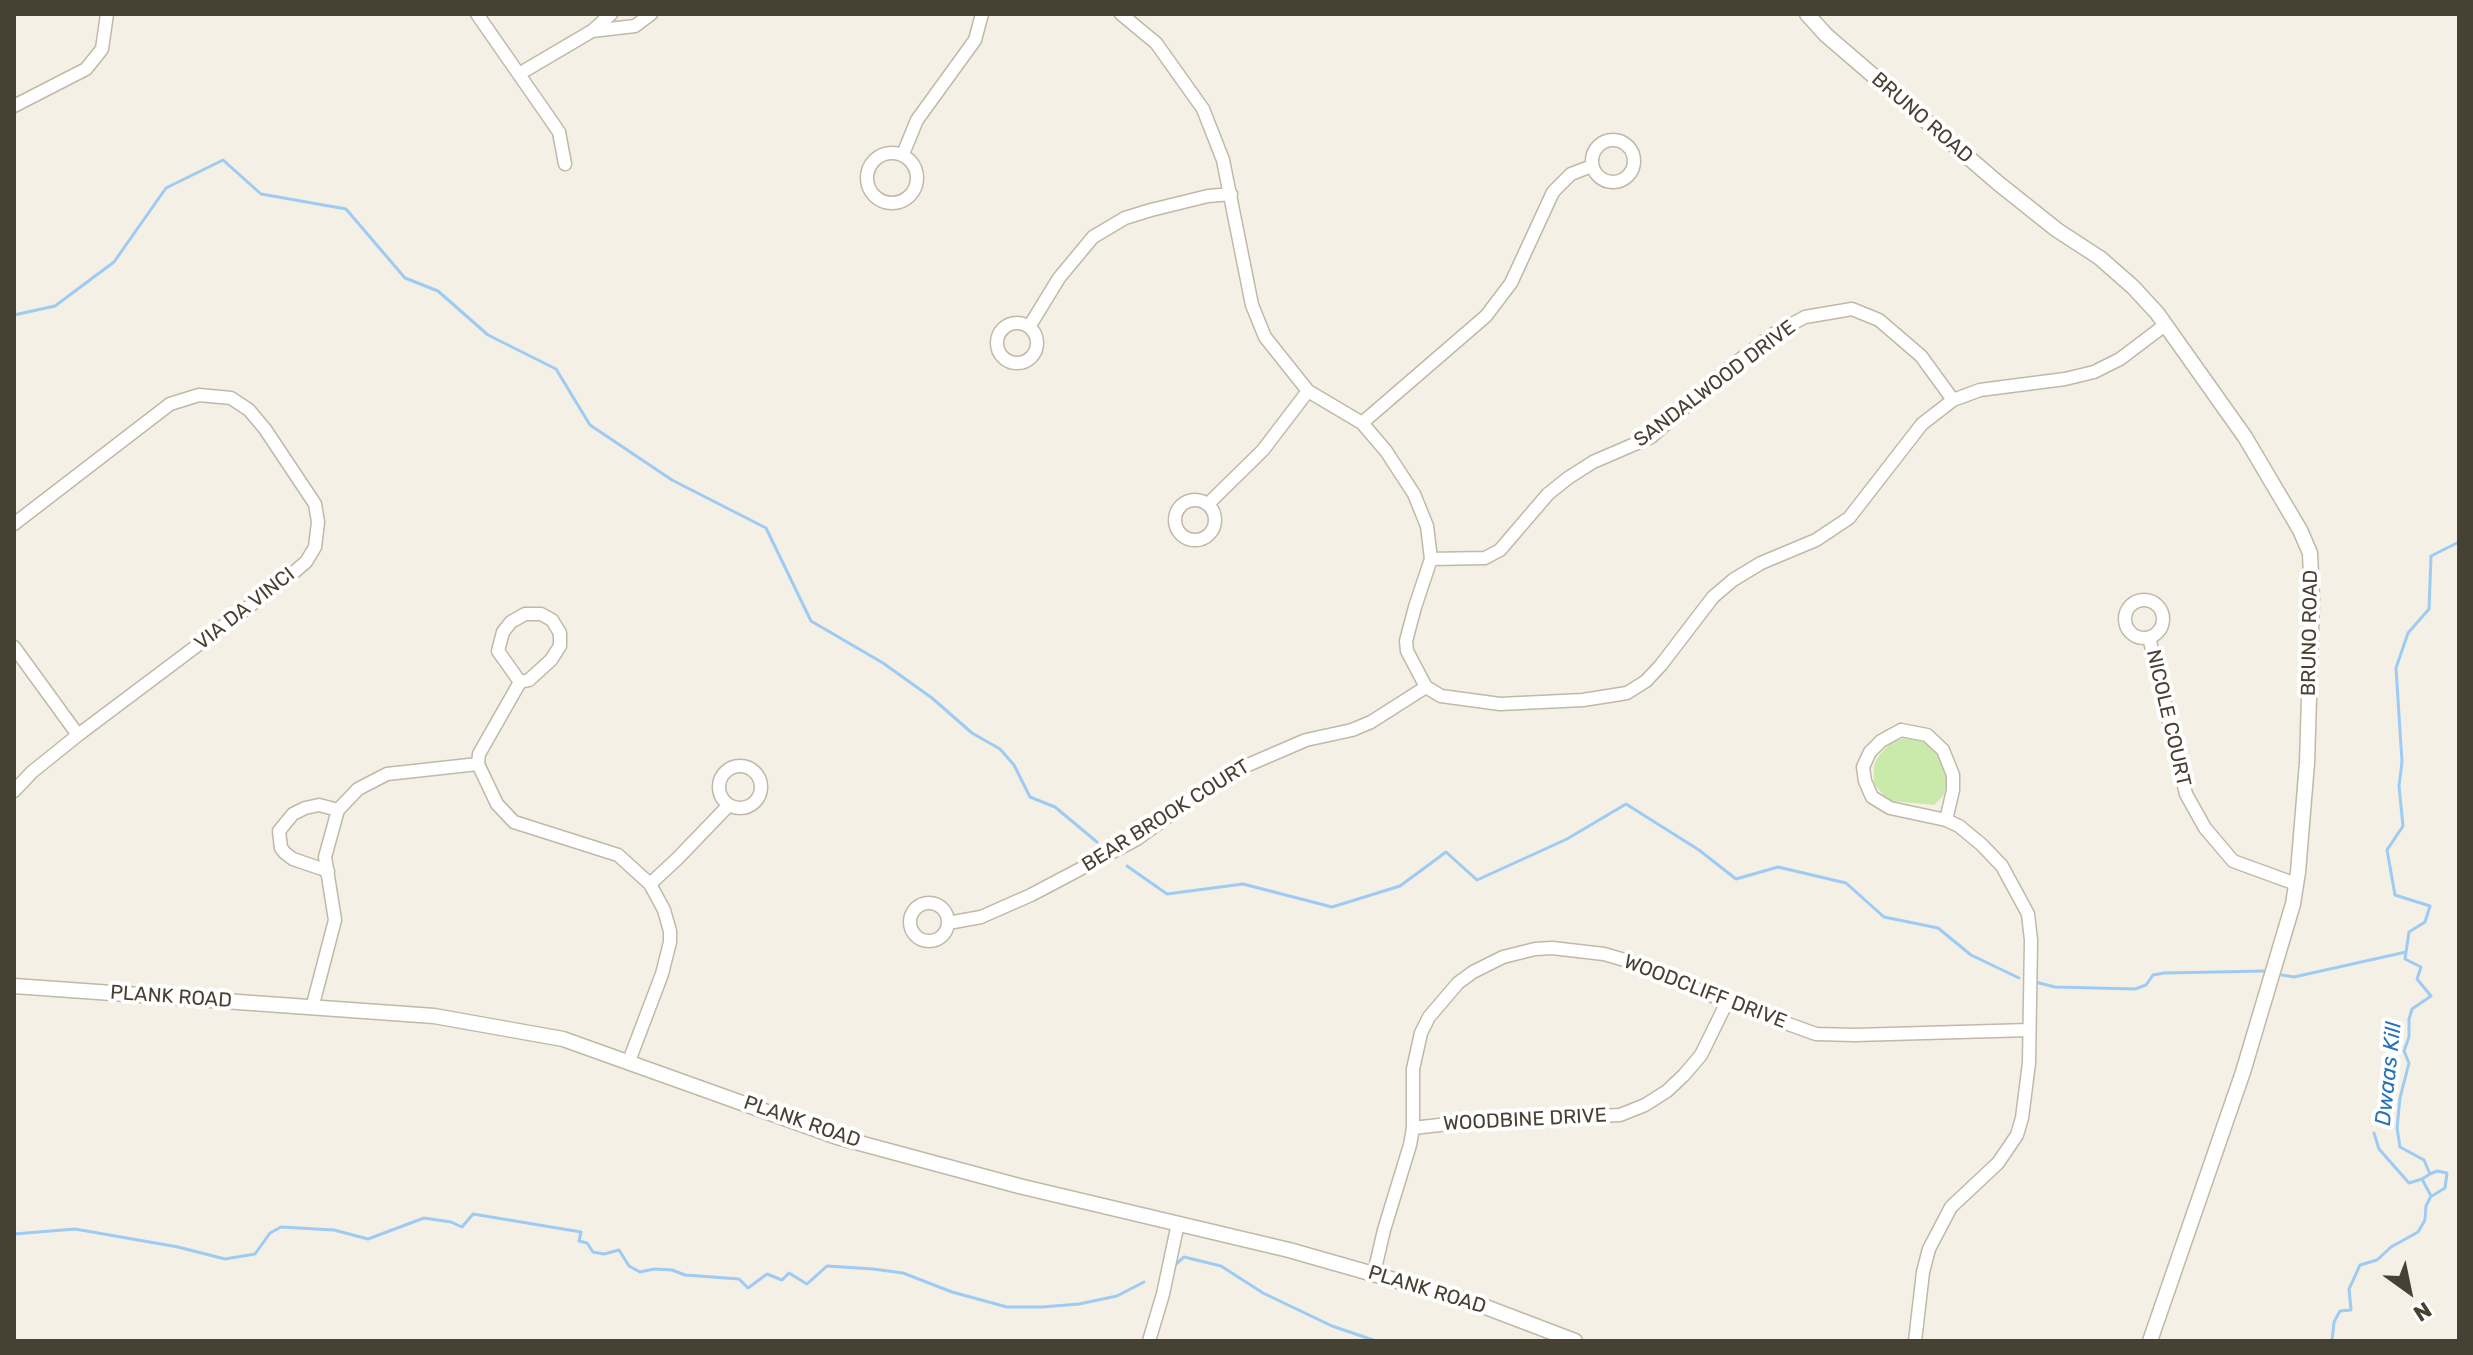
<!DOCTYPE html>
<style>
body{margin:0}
#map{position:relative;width:2473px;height:1355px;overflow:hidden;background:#f4f0e5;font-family:Rubik,sans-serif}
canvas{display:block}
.frame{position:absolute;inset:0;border:16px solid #474134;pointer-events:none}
.north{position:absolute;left:2369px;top:1251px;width:80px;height:80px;-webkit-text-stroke:6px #fff;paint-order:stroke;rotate:147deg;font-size:22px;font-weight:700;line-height:32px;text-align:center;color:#474134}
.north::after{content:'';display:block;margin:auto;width:28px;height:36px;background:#474134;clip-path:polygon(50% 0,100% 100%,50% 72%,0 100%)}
</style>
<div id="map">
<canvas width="2473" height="1355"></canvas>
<div class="frame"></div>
<div class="north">N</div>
</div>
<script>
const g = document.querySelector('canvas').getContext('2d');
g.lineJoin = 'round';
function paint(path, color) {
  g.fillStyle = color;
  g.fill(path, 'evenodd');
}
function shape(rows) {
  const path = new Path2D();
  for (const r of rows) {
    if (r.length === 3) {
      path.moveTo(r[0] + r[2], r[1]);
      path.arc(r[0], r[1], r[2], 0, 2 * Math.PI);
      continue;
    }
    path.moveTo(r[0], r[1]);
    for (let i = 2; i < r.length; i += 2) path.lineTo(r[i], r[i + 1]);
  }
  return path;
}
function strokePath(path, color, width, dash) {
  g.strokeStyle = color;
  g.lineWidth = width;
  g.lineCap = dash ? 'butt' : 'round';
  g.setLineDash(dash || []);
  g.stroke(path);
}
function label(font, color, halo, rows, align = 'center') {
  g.font = font + ' Rubik,sans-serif';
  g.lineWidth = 8;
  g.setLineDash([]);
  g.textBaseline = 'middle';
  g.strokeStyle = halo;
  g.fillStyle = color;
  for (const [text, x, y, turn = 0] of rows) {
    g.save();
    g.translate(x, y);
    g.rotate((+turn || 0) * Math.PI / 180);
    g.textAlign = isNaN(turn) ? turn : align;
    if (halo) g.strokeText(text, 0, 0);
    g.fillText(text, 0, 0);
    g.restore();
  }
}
const green = shape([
 [1908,737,1926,741,1935,748,1945,764,1947,785,1943,796,1934,805,1892,801,1885,797,1874,784,1874,765,1878,757,1890,743]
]);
const stream = shape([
 [14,315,55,306,114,262,166,188,223,160,261,194,346,209,405,278,438,291,488,335,556,369,590,425,672,480,766,528,811,621,883,663,932,698,972,733,1000,749,1014,765,1030,797,1055,807,1097,842],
 [1127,866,1167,894,1243,884,1332,907,1400,886,1446,852,1477,880,1567,839,1626,804,1699,850,1736,879,1778,867,1846,883,1884,917,1938,928,1971,955,2019,978],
 [2282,975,2294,977,2406,952],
 [2035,982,2055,987,2135,989,2146,985,2153,975,2164,973,2265,971],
 [2374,1133,2379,1149,2409,1183,2422,1179],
 [2430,1174,2437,1171,2447,1173,2445,1188,2432,1196],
 [14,1234,75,1229,178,1247,225,1259,255,1254,270,1233,281,1227,334,1230,368,1239,424,1218,451,1222,462,1227,473,1214,581,1232,579,1241,587,1243,593,1252,604,1254,619,1250,629,1266,640,1272,654,1269,672,1270,685,1275,739,1279,748,1288,767,1274,782,1280,789,1273,807,1284,827,1266,873,1269,903,1273,952,1292,1007,1307,1042,1307,1079,1304,1117,1296,1144,1282],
 [1176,1264,1184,1257,1221,1266,1263,1293,1332,1326,1376,1341],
 [2332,1341,2334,1322,2340,1311,2351,1310,2349,1289,2360,1265,2377,1260,2391,1247,2418,1232,2425,1220,2426,1206,2431,1196,2422,1179,2430,1174,2424,1160,2400,1147,2397,1128,2400,1098,2409,1063,2404,1051,2409,1037,2409,1019,2412,1009,2431,996,2417,979,2421,967,2405,959,2409,932,2425,922,2430,906,2395,895,2387,850,2403,826,2399,786,2402,762,2396,668,2408,633,2429,609,2431,556,2459,542]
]);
const minor = shape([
 [477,14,559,132,565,164],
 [1121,14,1156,43,1203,109,1223,160,1252,305,1265,337,1308,391,1362,423,1386,451,1414,494,1427,526,1431,559,1415,607,1406,641,1407,651,1426,687,1441,696,1500,704,1583,700,1627,693,1646,681,1661,665,1713,597,1733,580,1761,563,1816,540,1849,518,1922,424,1953,400,1980,390,2065,379,2094,372,2120,359,2165,325],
 [592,31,635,26,651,14],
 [519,74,592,31,611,14],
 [14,106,86,69,102,49,107,14],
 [1613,161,21],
 [892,178,25],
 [903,154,917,120,975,40,982,14],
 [1017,343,20],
 [1029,327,1059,278,1093,237,1125,218,1151,210,1208,196,1231,194],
 [1362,423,1486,316,1511,283,1553,192,1571,174,1592,166],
 [1195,520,20],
 [1208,504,1263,450,1308,391],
 [14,524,170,404,199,395,231,398,249,410,265,429,315,504,318,522,315,547,306,562,287,578,78,735,32,772,14,791],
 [1431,559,1485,558,1500,550,1548,494,1568,478,1593,462,1651,437,1734,364,1775,333,1805,317,1852,309,1879,320,1921,356,1953,400],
 [2144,619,19],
 [525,614,541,614,552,620,560,633,560,646,551,660,529,680,520,682,498,651,503,632,511,622,525,614],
 [2149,637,2186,794,2205,828,2233,861,2296,884],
 [14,647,78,735],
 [1901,730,1927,735,1943,750,1953,775,1953,790,1946,820,1890,808,1872,797,1865,781,1863,767,1870,752,1881,741,1901,730],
 [478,764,497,804,514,822,618,855,650,884,664,910,670,931,670,942,662,974,629,1061],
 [478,764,479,754,520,682],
 [740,787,21],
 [328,871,293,859,285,853,281,848,279,831,293,814,305,808,319,805,338,810],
 [650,884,677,859,729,805],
 [929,922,19],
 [948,923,981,917,1031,895,1137,839,1227,774,1306,740,1352,730,1371,722,1426,687],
 [312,1008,335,920,325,857,338,810,358,789,387,774,478,764],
 [1413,1128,1457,1123,1620,1115,1645,1105,1667,1091,1684,1075,1701,1055,1727,1002],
 [1374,1273,1384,1230,1410,1145,1413,1128,1413,1069,1421,1033,1429,1017,1458,983,1473,972,1503,957,1535,949,1552,948,1604,954,1635,963,1727,1002,1816,1034,1855,1035,2029,1030],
 [1149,1341,1163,1294,1178,1223],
 [1915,1341,1923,1272,1929,1249,1951,1207,1998,1163,2017,1135,2022,1118,2029,1063,2031,940,2028,914,2002,866,1982,845,1959,826,1946,820]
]);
const tertiary = shape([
 [1807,14,1826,35,1998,183,2057,230,2100,258,2133,287,2157,313,2245,437,2300,530,2310,553,2312,599,2307,763,2298,872,2293,904,2243,1072,2150,1341],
 [14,986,434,1016,563,1039,837,1137,1019,1186,1289,1250,1475,1303,1575,1341]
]);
const streetNames = [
 ["BRUNO ROAD",1922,118,41],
 ["SANDALWOOD DRIVE",1715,384,-37],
 ["VIA DA VINCI",245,609,-38],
 ["BRUNO ROAD",2310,633,-89],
 ["NICOLE COURT",2168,718,77],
 ["BEAR BROOK COURT",1166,816,-32],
 ["WOODCLIFF DRIVE",1705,992,21],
 ["PLANK ROAD",171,997,4],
 ["WOODBINE DRIVE",1525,1120,-3],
 ["PLANK ROAD",802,1122,19],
 ["PLANK ROAD",1427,1290,17]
];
const waterNames = [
 ["Dwaas Kill",2389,1074,-84]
];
paint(green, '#caeaac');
strokePath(stream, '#9ecbf4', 3);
strokePath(minor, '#c0b9a7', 15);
strokePath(tertiary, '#c0b9a7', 17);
strokePath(minor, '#fff', 12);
strokePath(tertiary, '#fff', 14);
label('20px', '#474134', '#fff', streetNames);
label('italic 22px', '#2872b8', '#fff', waterNames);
</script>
